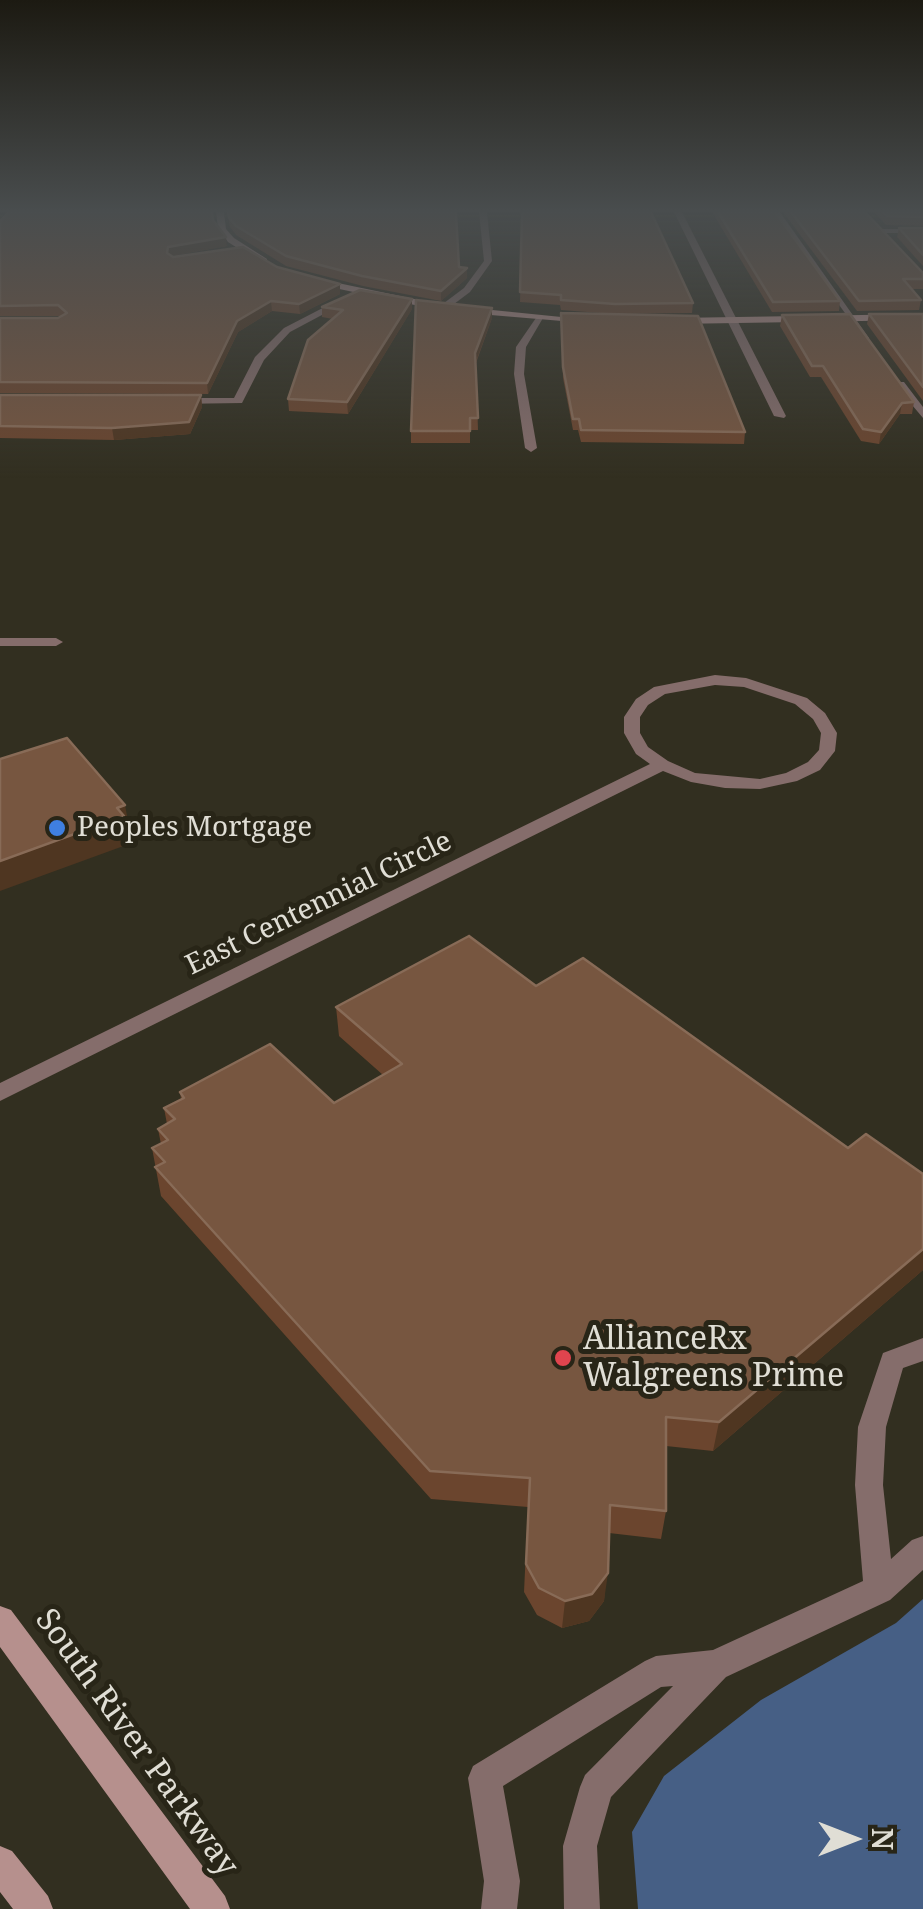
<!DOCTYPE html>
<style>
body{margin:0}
#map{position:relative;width:923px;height:1909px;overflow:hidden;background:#322f20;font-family:"Noto Serif",serif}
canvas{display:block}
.north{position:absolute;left:803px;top:1789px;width:100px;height:100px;-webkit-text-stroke:8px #282517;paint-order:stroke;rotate:90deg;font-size:28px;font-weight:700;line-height:40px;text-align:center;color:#e0ded5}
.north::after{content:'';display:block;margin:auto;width:35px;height:45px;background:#e0ded5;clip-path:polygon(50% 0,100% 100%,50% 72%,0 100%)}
</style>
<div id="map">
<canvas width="923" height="1909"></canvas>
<div class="north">N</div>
</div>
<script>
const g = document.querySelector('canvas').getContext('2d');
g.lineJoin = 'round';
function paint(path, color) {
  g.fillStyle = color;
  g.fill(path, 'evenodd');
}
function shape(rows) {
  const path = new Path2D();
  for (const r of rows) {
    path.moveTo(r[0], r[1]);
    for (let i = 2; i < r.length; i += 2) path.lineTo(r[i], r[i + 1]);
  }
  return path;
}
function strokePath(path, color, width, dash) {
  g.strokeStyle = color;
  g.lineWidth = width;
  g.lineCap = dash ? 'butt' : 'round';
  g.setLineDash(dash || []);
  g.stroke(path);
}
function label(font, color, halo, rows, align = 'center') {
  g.font = font + ' "Noto Serif",serif';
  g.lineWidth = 10;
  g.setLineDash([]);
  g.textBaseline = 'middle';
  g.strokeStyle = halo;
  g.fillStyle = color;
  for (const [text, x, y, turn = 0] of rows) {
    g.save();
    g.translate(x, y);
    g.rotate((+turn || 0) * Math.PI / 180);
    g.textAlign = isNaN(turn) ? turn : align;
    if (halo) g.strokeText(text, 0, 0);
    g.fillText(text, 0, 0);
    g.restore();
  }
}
const water = shape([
 [923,1599,923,1909,638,1909,632,1832,664,1776,761,1700,896,1623]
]);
const lane = shape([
 [772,212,780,212,869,338,863,338,772,212],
 [896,382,904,382,923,407,923,418,896,386,896,382],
 [0,638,56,638,63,642,56,646,0,646,0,638]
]);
const street = shape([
 [479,212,487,212,492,261,470,292,446,310,440,310,440,306,464,288,484,261,479,212],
 [674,212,682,212,786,416,784,418,774,416,674,212],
 [878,229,923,229,923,233,881,233,878,229],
 [342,298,350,300,290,332,264,360,242,403,175,404,170,401,175,398,234,398,255,357,284,328,342,298],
 [538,315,543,318,526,347,524,374,537,448,531,452,525,448,514,374,516,347,538,315],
 [715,675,746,678,807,698,825,713,837,733,835,751,820,770,797,781,760,789,725,788,691,782,663,771,0,1101,0,1083,650,764,636,754,624,733,624,717,636,699,654,687,715,675],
 [715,685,744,687,795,704,813,719,821,733,819,750,808,762,786,773,760,779,695,773,668,761,648,747,640,733,640,717,648,705,665,694,715,685],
 [923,1338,923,1361,903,1368,886,1427,883,1485,891,1559,912,1540,923,1536,923,1570,890,1600,726,1677,611,1797,597,1846,600,1909,564,1909,563,1846,580,1787,585,1775,673,1686,661,1687,503,1786,520,1881,517,1909,481,1909,484,1881,468,1778,473,1766,645,1661,656,1656,713,1650,863,1581,855,1485,858,1427,883,1353,923,1338]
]);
const secondary = shape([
 [216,212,224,212,226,229,234,238,267,259,267,263,261,263,228,242,218,229,216,212],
 [314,278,443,305,591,320,586,323,443,311,311,283,314,278],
 [923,314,923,320,675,324,670,321,675,318,923,314],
 [0,1606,11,1610,225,1896,230,1909,190,1909,0,1647,0,1606],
 [0,1846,12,1851,48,1896,53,1909,13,1909,0,1892,0,1846]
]);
const wall = shape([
 [227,212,459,267,467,278,441,301,363,286,286,266,236,235,230,227],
 [520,212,651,212,693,303,692,313,614,314,561,310,560,305,520,302,522,220],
 [712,212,775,212,840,301,839,311,772,312],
 [783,212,865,212,923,273,923,289,911,289,921,300,919,310,857,311],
 [874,212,923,212,923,226,886,225],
 [213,220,227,246,171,256,277,267,340,294,300,314,272,311,238,332,208,394,0,393,0,318,58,318,61,316,0,316,0,221],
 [899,228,923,228,923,266,897,237],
 [412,299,412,309,348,414,289,411,288,399,333,319,322,317,322,307],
 [561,313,745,432,744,444,581,442,578,430,573,430,563,378],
 [869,314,923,314,923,401,867,324],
 [782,315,914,402,912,414,900,414,879,444,861,441,821,377,810,377,780,326],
 [492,318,476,363,478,430,470,430,470,443,411,443,411,431],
 [0,395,201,395,202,407,190,434,114,440,0,438],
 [536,986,848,1148,923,1174,923,1270,713,1451,666,1446,666,1511,661,1539,609,1533,604,1601,589,1621,562,1628,537,1615,524,1592,528,1507,431,1499,161,1196,152,1148,161,1144,158,1129,167,1124,164,1108,181,1099,180,1092,334,1103,383,1075,339,1036,336,1007]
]);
const shadedWall = shape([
 [226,237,227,246,169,256,167,253,168,247],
 [467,268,467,278,441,301,441,291],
 [340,284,340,294,300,314,299,304],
 [412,299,412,309,348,414,347,402],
 [271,301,272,311,238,332,208,394,207,383,237,321],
 [492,308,492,318,475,364,475,353],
 [201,395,202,407,190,434,114,440,112,428],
 [902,403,900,414,879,444,881,432],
 [125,805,130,832,127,833,129,844,0,891,0,861],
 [923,1249,923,1270,713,1451,719,1422],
 [608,1573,604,1601,589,1621,562,1628,565,1601]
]);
const building = shape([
 [9,212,212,212,213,220,226,237,168,247,167,253,173,257,243,247,277,267,340,284,299,304,271,301,237,321,207,383,0,382,0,318,58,318,67,313,58,305,0,306,0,221,9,212],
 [228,212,456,212,459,267,467,268,441,291,362,276,286,256,236,226,229,218,228,212],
 [522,212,651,212,693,303,615,304,561,300,561,295,520,292,522,212],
 [718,212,775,212,840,301,773,302,718,212],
 [791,212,865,212,923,273,923,279,903,279,921,300,859,301,791,212],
 [883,212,923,212,923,217,887,216,883,212],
 [899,228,923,228,923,255,899,228],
 [360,290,412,299,347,402,288,399,308,340,343,310,322,307,360,290],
 [416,300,492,308,475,353,478,418,470,418,470,431,411,431,416,300],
 [561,313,698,316,745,432,581,430,579,419,573,419,563,367,561,313],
 [850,314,914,402,902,403,881,432,863,429,823,366,812,366,782,315,850,314],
 [869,314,923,314,923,387,869,314],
 [0,395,201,395,189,422,112,428,0,426,0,395],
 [67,738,125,805,117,808,124,816,0,861,0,759,67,738],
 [469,936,536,986,583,958,848,1148,866,1134,923,1174,923,1249,719,1422,666,1417,666,1511,610,1505,608,1573,592,1594,565,1601,539,1588,526,1564,530,1478,430,1471,155,1167,165,1162,152,1148,168,1140,158,1129,175,1119,164,1108,184,1098,180,1092,270,1044,334,1103,402,1064,336,1007,469,936]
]);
const markers = [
 [57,828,10,"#3f7fe0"],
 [563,1358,10,"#e0444e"]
];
const poiNames = [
 ["Peoples Mortgage",77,828]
];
const streetNames = [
 ["East Centennial Circle",319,904,-26]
];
const nearPoinames = [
 ["AllianceRx",583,1340],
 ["Walgreens Prime",583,1377]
];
const nearStreetnames = [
 ["South River Parkway",136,1743,54]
];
paint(water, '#465f85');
paint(lane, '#856d6b');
paint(street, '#856d6b');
paint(secondary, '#b6908d');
paint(wall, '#6b452e');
paint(shadedWall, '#4f3621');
paint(building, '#775640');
strokePath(building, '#886b57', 2.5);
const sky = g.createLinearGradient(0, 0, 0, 479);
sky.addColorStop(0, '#1c1a12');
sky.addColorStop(0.44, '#494d4e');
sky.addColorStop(1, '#494d4e00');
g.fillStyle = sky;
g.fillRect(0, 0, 923, 479);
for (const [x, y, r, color] of markers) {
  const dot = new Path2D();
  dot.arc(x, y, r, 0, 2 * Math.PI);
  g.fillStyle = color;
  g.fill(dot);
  strokePath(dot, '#282517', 4);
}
label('28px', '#e0ded5', '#282517', poiNames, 'left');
label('28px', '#e0ded5', '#282517', streetNames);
label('32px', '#e0ded5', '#282517', nearPoinames, 'left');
label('32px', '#e0ded5', '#282517', nearStreetnames);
</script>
